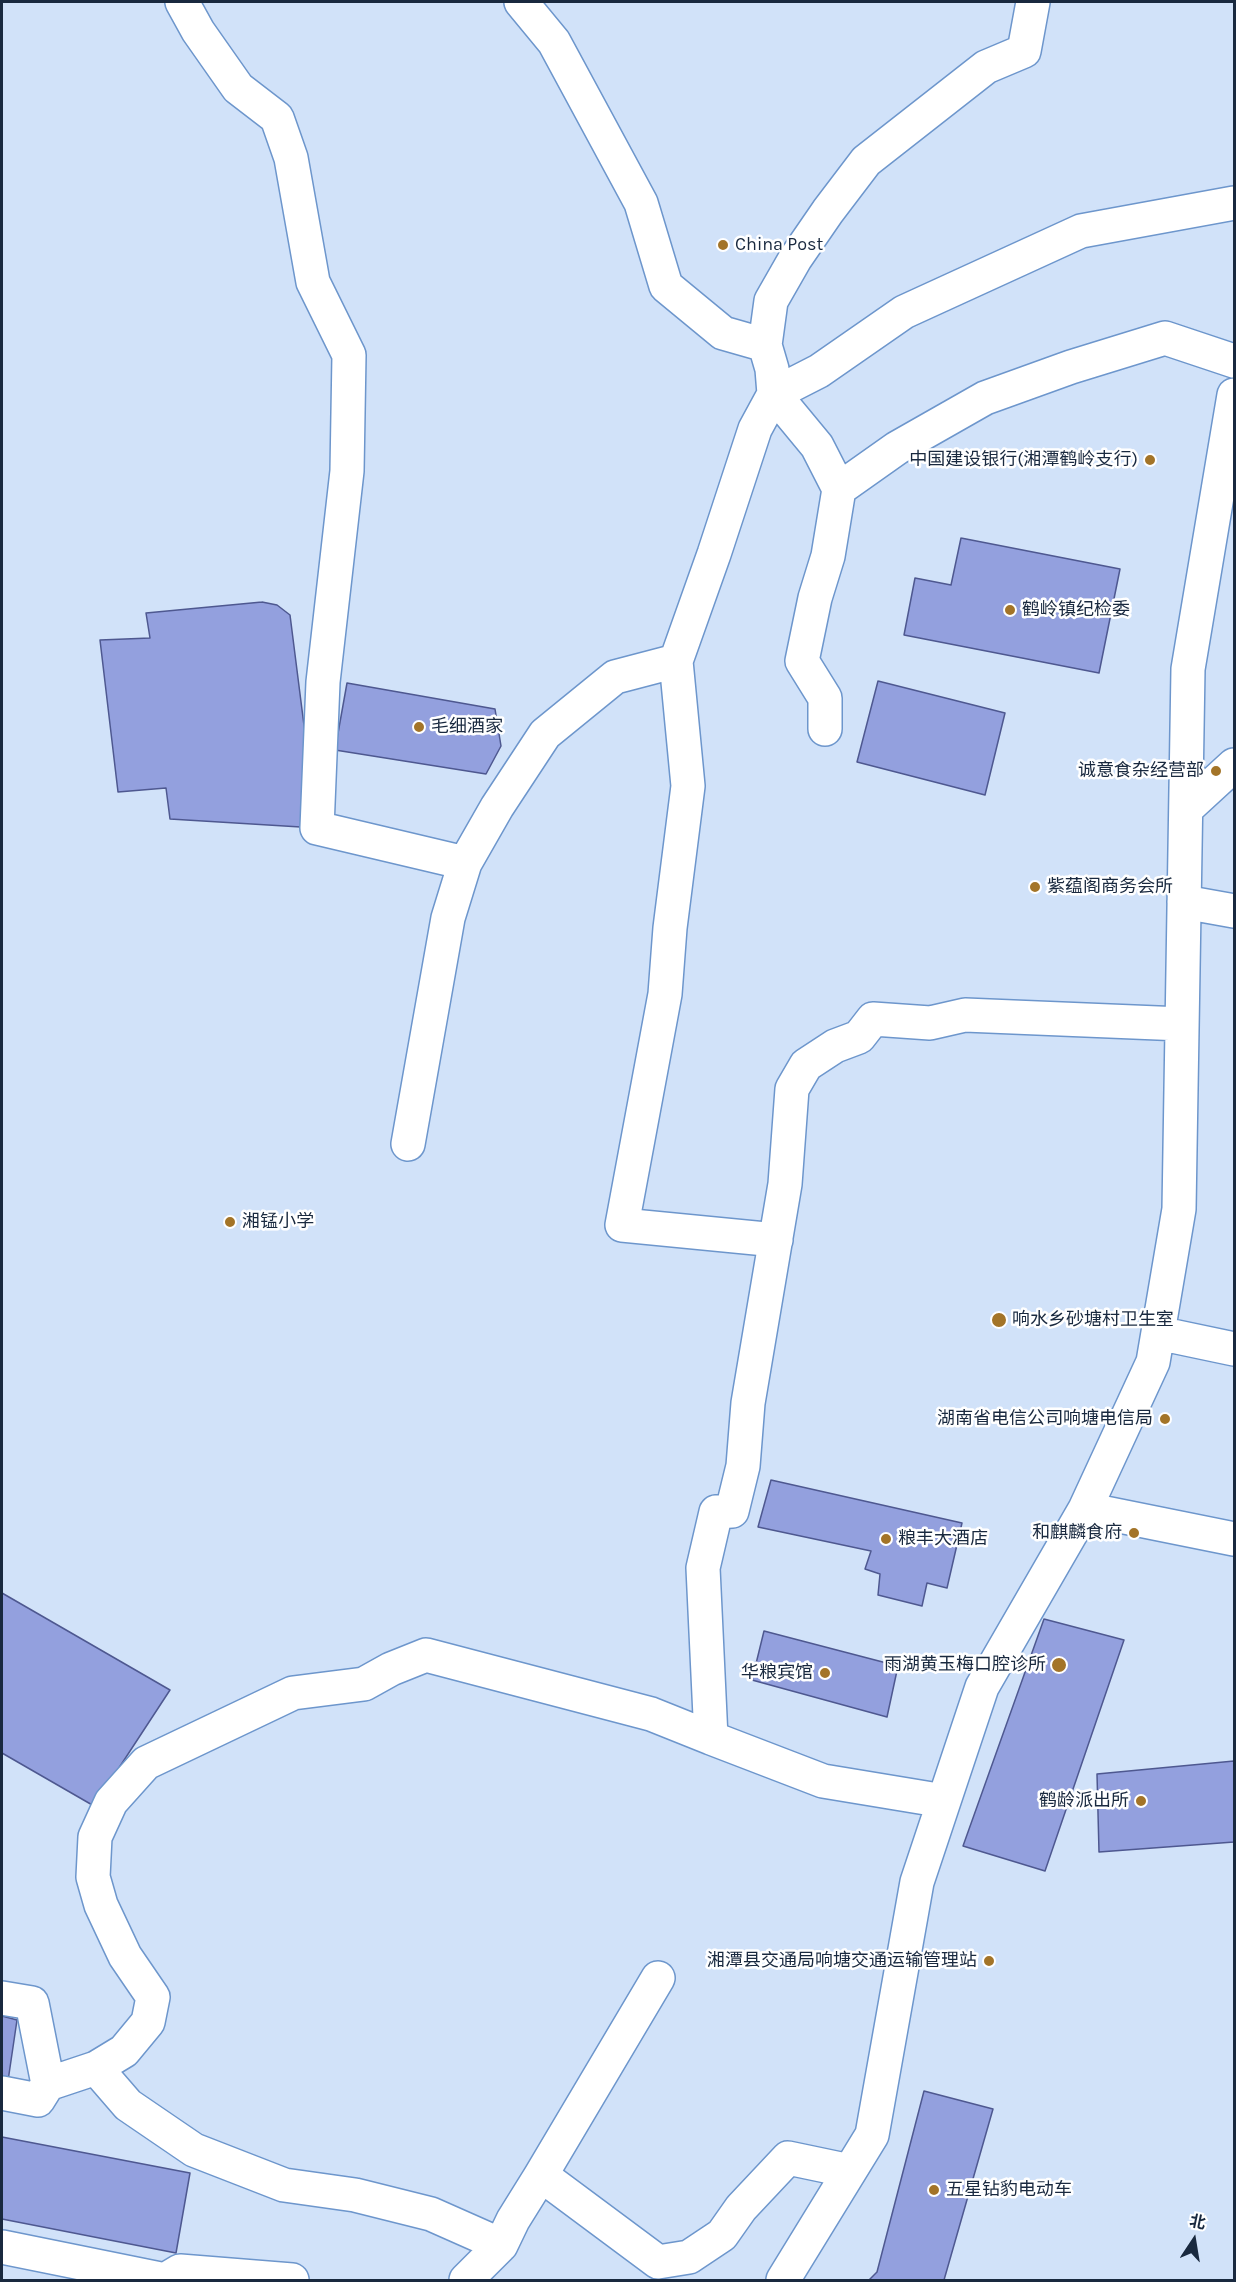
<!DOCTYPE html>
<meta charset="utf-8">
<style>
body{margin:0}
#map{position:relative;width:1236px;height:2282px;overflow:hidden;background:#d1e2f9;font-family:Karla,"Noto Sans SC",sans-serif}
canvas{display:block}
.frame{position:absolute;inset:0;border:3px solid #19293f;pointer-events:none}
.north{position:absolute;left:1164px;top:2210px;width:60px;height:60px;-webkit-text-stroke:4px #fff;paint-order:stroke;rotate:12deg;font-size:16px;font-weight:700;line-height:24px;text-align:center;color:#19293f}
.north::after{content:'';display:block;margin:auto;width:21px;height:27px;background:#19293f;clip-path:polygon(50% 0,100% 100%,50% 72%,0 100%)}
</style>
<div id="map">
<canvas width="1236" height="2282"></canvas>
<div class="frame"></div>
<div class="north">北</div>
</div>
<script>
const g = document.querySelector('canvas').getContext('2d');
g.lineJoin = 'round';
function paint(path, color) {
  g.fillStyle = color;
  g.fill(path, 'evenodd');
}
function shape(rows) {
  const path = new Path2D();
  for (const r of rows) {
    path.moveTo(r[0], r[1]);
    for (let i = 2; i < r.length; i += 2) path.lineTo(r[i], r[i + 1]);
  }
  return path;
}
function strokePath(path, color, width, dash) {
  g.strokeStyle = color;
  g.lineWidth = width;
  g.lineCap = dash ? 'butt' : 'round';
  g.setLineDash(dash || []);
  g.stroke(path);
}
function label(font, color, halo, rows, align = 'center') {
  g.font = font + ' Karla,"Noto Sans SC",sans-serif';
  g.lineWidth = 5;
  g.setLineDash([]);
  g.textBaseline = 'middle';
  g.strokeStyle = halo;
  g.fillStyle = color;
  for (const [text, x, y, turn = 0] of rows) {
    g.save();
    g.translate(x, y);
    g.rotate((+turn || 0) * Math.PI / 180);
    g.textAlign = isNaN(turn) ? turn : align;
    if (halo) g.strokeText(text, 0, 0);
    g.fillText(text, 0, 0);
    g.restore();
  }
}
const building = shape([
 [961,538,1120,569,1099,673,904,635,915,578,951,585,961,538],
 [262,602,277,605,290,615,317,828,170,819,166,788,118,792,100,640,150,638,146,613,262,602],
 [878,681,1005,713,985,795,857,762,878,681],
 [347,683,495,709,501,746,486,774,335,750,347,683],
 [771,1480,962,1523,947,1588,927,1583,922,1606,878,1595,880,1574,865,1569,871,1551,758,1527,771,1480],
 [2,1593,170,1690,94,1806,2,1753,2,1593],
 [1044,1619,1124,1640,1045,1871,963,1846,1044,1619],
 [764,1631,898,1666,887,1717,752,1680,764,1631],
 [1234,1761,1234,1842,1099,1852,1097,1774,1234,1761],
 [2,2016,17,2020,8,2081,2,2079,2,2016],
 [924,2091,993,2109,944,2280,869,2280,877,2272,924,2091],
 [2,2137,190,2173,176,2253,2,2219,2,2137]
]);
const minor = shape([
 [182,2,198,31,238,88,277,118,291,158,313,282,349,355,347,471,323,682,317,828,465,863],
 [521,2,554,42,641,203,666,286,723,333,765,345],
 [839,489,897,448,985,398,1071,367,1165,338,1234,361],
 [825,729,825,698,802,661,815,598,828,556,839,489,817,446,774,394,819,371,904,312,1081,231,1234,203],
 [1186,809,1234,765],
 [1184,902,1234,911],
 [408,1144,448,918,465,863,497,807,545,734,615,677,676,661],
 [776,1240,622,1225,665,994,670,928,688,786,676,661,714,554,755,429,774,394,772,369,765,345,771,301,795,259,828,211,866,161,986,67,1024,51,1033,2],
 [1158,1333,1234,1349],
 [1085,1509,1234,1539],
 [944,1801,823,1781,711,1738,703,1568,716,1512,732,1511,743,1466,748,1403,785,1184,792,1089,806,1065,835,1046,859,1037,873,1019,930,1023,965,1015,1182,1024],
 [658,1978,541,2175,658,2262,689,2257,722,2235,741,2208,788,2158,850,2171],
 [2,1998,32,2003,48,2084],
 [96,2068,124,2051,148,2022,153,1997,125,1956,101,1905,93,1877,95,1837,111,1802,146,1763,293,1693,364,1684,391,1669,426,1655,651,1714,711,1738],
 [2,2093,38,2100,48,2084,96,2068,128,2105,194,2150,284,2185,355,2195,431,2214,501,2245,513,2220,541,2175],
 [2,2247,165,2280,180,2271,292,2280],
 [466,2280,501,2245],
 [783,2280,872,2135,917,1882,982,1687,1085,1509,1153,1362,1179,1209,1188,669,1234,395]
]);
const markers = [
 [723,245,6,"#a37428"],
 [1150,460,6,"#a37428"],
 [1010,610,6,"#a37428"],
 [419,727,6,"#a37428"],
 [1216,771,6,"#a37428"],
 [1035,887,6,"#a37428"],
 [230,1222,6,"#a37428"],
 [999,1320,8,"#a37428"],
 [1165,1419,6,"#a37428"],
 [1134,1533,6,"#a37428"],
 [886,1539,6,"#a37428"],
 [1059,1665,8,"#a37428"],
 [825,1673,6,"#a37428"],
 [1141,1801,6,"#a37428"],
 [989,1961,6,"#a37428"],
 [934,2190,6,"#a37428"]
];
const poiNames = [
 ["China Post",735,245],
 ["中国建设银行(湘潭鹤岭支行)",1138,460,"right"],
 ["鹤岭镇纪检委",1022,610],
 ["毛细酒家",431,727],
 ["诚意食杂经营部",1204,771,"right"],
 ["紫蕴阁商务会所",1047,887],
 ["湘锰小学",242,1222],
 ["响水乡砂塘村卫生室",1012,1320],
 ["湖南省电信公司响塘电信局",1153,1419,"right"],
 ["和麒麟食府",1122,1533,"right"],
 ["粮丰大酒店",898,1539],
 ["雨湖黄玉梅口腔诊所",1046,1665,"right"],
 ["华粮宾馆",813,1673,"right"],
 ["鹤龄派出所",1129,1801,"right"],
 ["湘潭县交通局响塘交通运输管理站",977,1961,"right"],
 ["五星钻豹电动车",946,2190]
];
paint(building, '#93a0de');
strokePath(building, '#4e5890', 1.5);
strokePath(minor, '#6d96cc', 36);
strokePath(minor, '#fff', 33);
for (const [x, y, r, color] of markers) {
  const dot = new Path2D();
  dot.arc(x, y, r, 0, 2 * Math.PI);
  g.fillStyle = color;
  g.fill(dot);
  strokePath(dot, '#fff', 2);
}
label('18px', '#19293f', '#fff', poiNames, 'left');
</script>
